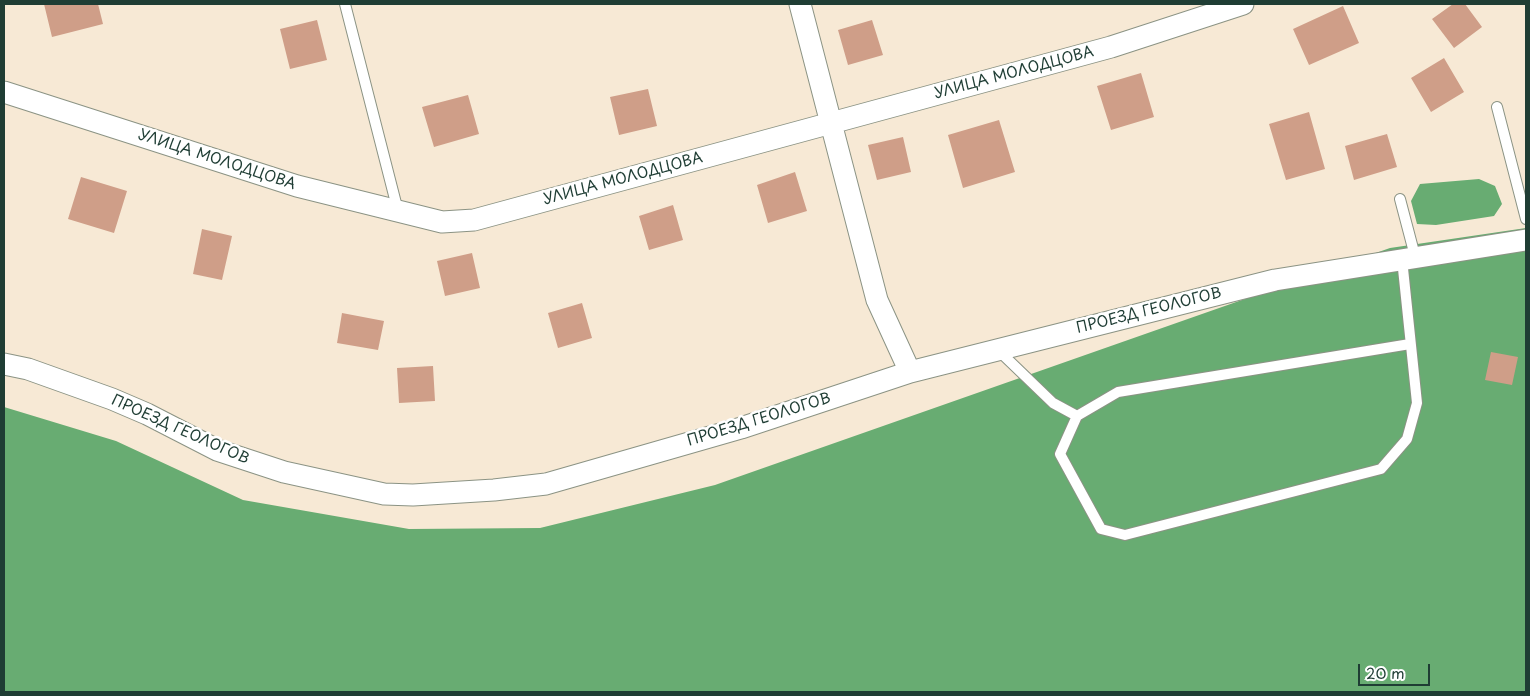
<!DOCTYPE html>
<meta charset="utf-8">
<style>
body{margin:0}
#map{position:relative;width:1530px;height:696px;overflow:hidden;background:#f7e9d5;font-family:"Playpen Sans",sans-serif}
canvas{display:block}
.frame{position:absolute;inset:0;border:5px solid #1f3d34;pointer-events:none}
.scale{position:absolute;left:1358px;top:664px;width:72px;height:22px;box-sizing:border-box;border:2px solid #1f3d34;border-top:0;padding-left:6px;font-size:15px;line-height:18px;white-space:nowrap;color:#1f3d34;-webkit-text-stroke:4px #fff;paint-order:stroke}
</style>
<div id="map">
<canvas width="1530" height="696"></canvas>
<div class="frame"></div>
<div class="scale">20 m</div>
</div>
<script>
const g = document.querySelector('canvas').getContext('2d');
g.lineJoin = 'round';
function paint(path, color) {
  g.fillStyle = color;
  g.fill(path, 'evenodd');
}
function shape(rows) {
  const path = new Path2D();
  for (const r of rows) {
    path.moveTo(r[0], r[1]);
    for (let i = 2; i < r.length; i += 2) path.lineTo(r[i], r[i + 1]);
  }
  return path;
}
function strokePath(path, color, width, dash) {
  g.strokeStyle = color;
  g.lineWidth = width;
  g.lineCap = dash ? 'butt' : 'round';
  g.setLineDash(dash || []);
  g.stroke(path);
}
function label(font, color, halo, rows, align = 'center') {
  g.font = font + ' "Playpen Sans",sans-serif';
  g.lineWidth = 5;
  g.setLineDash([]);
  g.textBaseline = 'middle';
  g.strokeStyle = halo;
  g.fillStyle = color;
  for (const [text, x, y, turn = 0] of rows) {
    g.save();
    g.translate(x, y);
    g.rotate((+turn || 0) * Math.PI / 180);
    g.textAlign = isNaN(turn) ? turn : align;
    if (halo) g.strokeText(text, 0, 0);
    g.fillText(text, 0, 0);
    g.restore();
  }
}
const forest = shape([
 [1479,179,1495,186,1502,204,1494,216,1436,225,1417,224,1411,201,1420,184],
 [1526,228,1526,692,4,692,4,407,116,441,243,500,409,529,540,528,715,485,1390,248]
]);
const building = shape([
 [44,4,98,4,103,24,52,37],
 [1453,4,1465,4,1482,27,1454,48,1432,19],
 [1343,6,1359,43,1309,65,1293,29],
 [317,20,327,60,290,69,280,29],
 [872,20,883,55,848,65,838,30],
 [1444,58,1464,92,1431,112,1411,78],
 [1141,73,1154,117,1111,130,1097,86],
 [648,89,657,126,619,135,610,97],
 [468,95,479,134,434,147,422,107],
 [1309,112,1325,169,1286,180,1269,124],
 [999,120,1015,172,963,188,948,135],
 [1387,134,1397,167,1354,180,1345,146],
 [903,137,911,172,877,180,868,145],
 [795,172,807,211,768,223,757,185],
 [81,177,127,191,114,233,68,219],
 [673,205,683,240,649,250,639,216],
 [202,229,232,236,222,280,193,274],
 [472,253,480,288,445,296,437,261],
 [582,303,592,338,558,348,548,313],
 [342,313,384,321,378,350,337,343],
 [1491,352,1518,357,1512,385,1485,380],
 [433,366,435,401,399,403,397,368]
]);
const lane = shape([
 [345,4,398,211],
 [1497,107,1526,219],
 [1400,199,1415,256],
 [1402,259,1417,403,1407,439,1381,469,1125,535,1101,529,1060,454,1077,416,1118,392,1410,344],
 [998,350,1053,403,1077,416]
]);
const street = shape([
 [800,4,877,300,910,372],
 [4,92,297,186,442,222,474,220,1111,47,1243,4],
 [4,364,28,369,112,399,147,414,217,450,284,472,384,494,413,495,494,490,546,484,741,428,910,372,1275,280,1526,240]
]);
const streetNames = [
 ["УЛИЦА МОЛОДЦОВА",1014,73,-15],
 ["УЛИЦА МОЛОДЦОВА",217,160,18],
 ["УЛИЦА МОЛОДЦОВА",623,179,-15],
 ["ПРОЕЗД ГЕОЛОГОВ",1149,311,-14],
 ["ПРОЕЗД ГЕОЛОГОВ",759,420,-17],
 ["ПРОЕЗД ГЕОЛОГОВ",180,430,24]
];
paint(forest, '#68ac72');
paint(building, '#cf9e88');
strokePath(lane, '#8b9384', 12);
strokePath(street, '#8b9384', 23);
strokePath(lane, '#fff', 10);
strokePath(street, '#fff', 21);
label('15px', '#1f3d34', '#fff', streetNames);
</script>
